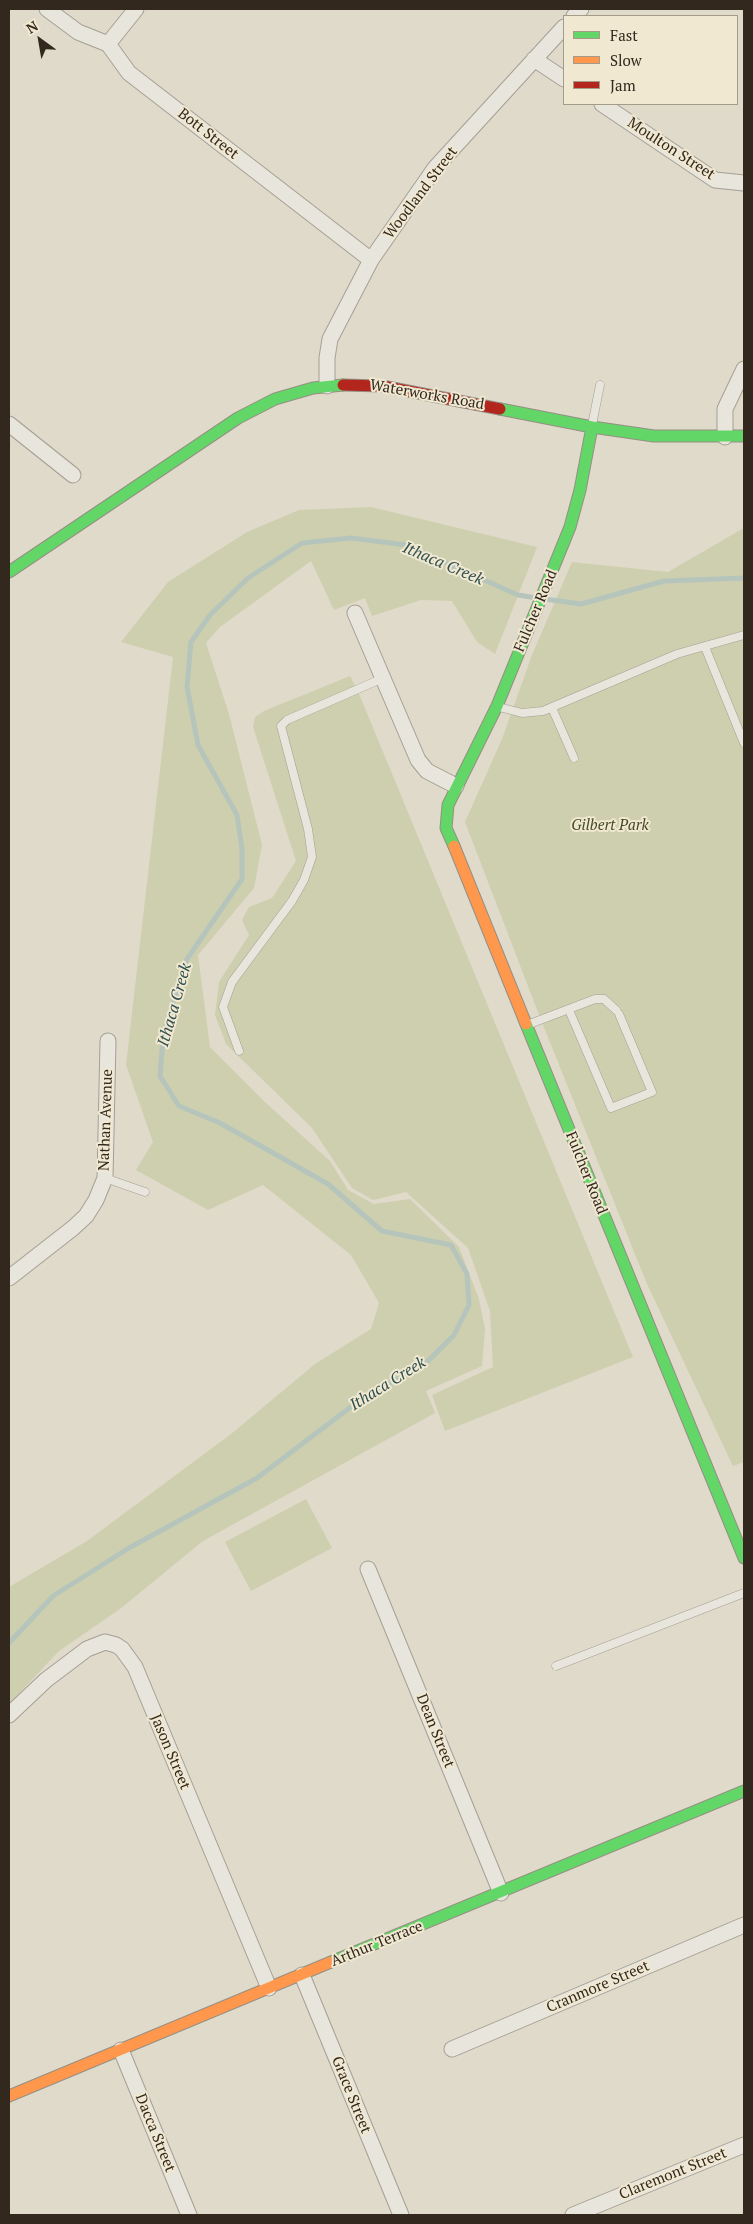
<!DOCTYPE html>
<style>
body{margin:0}
#map{position:relative;width:753px;height:2224px;overflow:hidden;background:#e0dacb;font-family:"PT Serif",serif}
canvas{display:block}
.frame{position:absolute;inset:0;border:10px solid #32281e;pointer-events:none}
.legend{position:absolute;left:563px;top:15px;width:175px;height:90px;box-sizing:border-box;background:#f1e8d1;border:1px solid #a59b89;margin:0;padding:6px 9px;list-style:none;font-size:15px;color:#32281e}
.legend li{display:flex;align-items:center;gap:10px;height:25px}
.legend b{width:25px;border:1px solid #a59b89}
.north{position:absolute;left:15px;top:15px;width:50px;height:50px;-webkit-text-stroke:4px #f1e8d1;paint-order:stroke;rotate:328deg;font-size:14px;font-weight:700;line-height:20px;text-align:center;color:#32281e}
.north::after{content:'';display:block;margin:auto;width:18px;height:22px;background:#32281e;clip-path:polygon(50% 0,100% 100%,50% 72%,0 100%)}
</style>
<div id="map">
<canvas width="753" height="2224"></canvas>
<div class="frame"></div>
<ul class="legend">
<li><b style="height:6px;background:#63d668"></b>Fast</li>
<li><b style="height:6px;background:#ff974d"></b>Slow</li>
<li><b style="height:6px;background:#b3261e"></b>Jam</li>
</ul>
<div class="north">N</div>
</div>
<script>
const g = document.querySelector('canvas').getContext('2d');
g.lineJoin = 'round';
function paint(path, color) {
  g.fillStyle = color;
  g.fill(path, 'evenodd');
}
function shape(rows) {
  const path = new Path2D();
  for (const r of rows) {
    path.moveTo(r[0], r[1]);
    for (let i = 2; i < r.length; i += 2) path.lineTo(r[i], r[i + 1]);
  }
  return path;
}
function strokePath(path, color, width, dash) {
  g.strokeStyle = color;
  g.lineWidth = width;
  g.lineCap = dash ? 'butt' : 'round';
  g.setLineDash(dash || []);
  g.stroke(path);
}
function label(font, color, halo, rows, align = 'center') {
  g.font = font + ' "PT Serif",serif';
  g.lineWidth = 4;
  g.setLineDash([]);
  g.textBaseline = 'middle';
  g.strokeStyle = halo;
  g.fillStyle = color;
  for (const [text, x, y, turn = 0] of rows) {
    g.save();
    g.translate(x, y);
    g.rotate((+turn || 0) * Math.PI / 180);
    g.textAlign = isNaN(turn) ? turn : align;
    if (halo) g.strokeText(text, 0, 0);
    g.fillText(text, 0, 0);
    g.restore();
  }
}
const green = shape([
 [371,507,537,547,495,654,477,642,452,601,421,600,372,616,365,598,334,610,311,561,220,627,206,643,229,714,262,845,254,888,198,955,210,1047,266,1103,330,1161,348,1190,374,1204,410,1199,459,1247,479,1299,485,1329,482,1366,426,1391,435,1413,203,1541,120,1609,59,1651,9,1704,9,1587,87,1541,231,1434,315,1364,371,1329,379,1303,351,1255,263,1185,208,1210,136,1170,153,1142,126,1065,173,657,121,642,168,582,247,532,299,510],
 [742,529,744,530,744,1462,733,1466,647,1284,541,1020,465,822,502,739,532,655,572,562,668,572],
 [350,676,357,689,633,1357,445,1431,432,1395,493,1367,490,1311,468,1248,406,1192,373,1200,352,1188,312,1128,226,1044,215,1015,219,982,249,935,242,920,249,907,272,898,296,861,253,727,255,717,264,711],
 [306,1499,332,1548,251,1591,225,1542]
]);
const stream = shape([
 [545,599,581,604,664,581,744,578],
 [9,1643,53,1596,129,1548,257,1478,360,1400,426,1363,454,1335,469,1305,467,1274,451,1245,382,1231,328,1184,220,1123,179,1106,160,1076,163,1037,187,959,242,879,242,849,237,815,198,745,187,687,191,642,210,615,248,578,302,543,351,538,406,545,518,595,537,598]
]);
const lane = shape([
 [592,425,600,385],
 [705,647,744,743],
 [499,707,522,713,543,711,677,654,744,635],
 [552,708,574,758],
 [569,1010,611,1108,652,1092,619,1014],
 [527,1025,595,999,604,999,616,1010],
 [239,1051,223,1007,232,982,292,901,304,880,312,857,308,829,281,726,287,720,381,679],
 [105,1178,145,1192],
 [556,1666,744,1593]
]);
const street = shape([
 [47,9,78,32,108,44,129,73,371,260],
 [574,16,581,9],
 [108,44,136,9],
 [534,59,564,79],
 [602,104,715,180,744,183],
 [327,386,327,358,330,339,371,260,435,168,564,27],
 [9,424,73,475],
 [725,437,725,409,744,369],
 [355,613,418,760,427,771,456,786],
 [9,1278,73,1228,86,1216,96,1200,105,1178,108,1041],
 [368,1569,501,1893],
 [9,1715,46,1680,87,1649,105,1642,116,1645,122,1649,135,1667,269,1988],
 [302,1975,401,2215],
 [452,2049,744,1925],
 [121,2050,189,2215],
 [573,2215,744,2145]
]);
const fast = shape([
 [500,409,592,427,654,436,744,436],
 [9,572,238,418,275,399,313,388,343,385],
 [454,846,446,828,448,805,497,706,570,527,580,490,592,427],
 [526,1024,744,1558],
 [331,1962,744,1791]
]);
const slow = shape([
 [454,846,526,1024],
 [9,2096,331,1962]
]);
const jam = shape([
 [343,385,382,386,500,409]
]);
const streetNames = [
 ["Bott Street",208,134,38],
 ["Moulton Street",671,149,33],
 ["Woodland Street",421,193,-53],
 ["Waterworks Road",427,395,10],
 ["Fulcher Road",536,611,-67],
 ["Nathan Avenue",106,1120,-88],
 ["Fulcher Road",586,1173,68],
 ["Dean Street",435,1731,68],
 ["Jason Street",170,1752,67],
 ["Arthur Terrace",377,1944,-22],
 ["Cranmore Street",598,1987,-23],
 ["Grace Street",351,2095,68],
 ["Dacca Street",155,2133,68],
 ["Claremont Street",673,2174,-22]
];
const parkNames = [
 ["Gilbert Park",610,826]
];
const waterNames = [
 ["Ithaca Creek",443,564,23],
 ["Ithaca Creek",175,1005,-74],
 ["Ithaca Creek",388,1384,-32]
];
paint(green, '#cecfae');
strokePath(stream, '#b6c5bc', 5);
strokePath(lane, '#a59f94', 9);
strokePath(street, '#a59f94', 17);
strokePath(fast, '#958f84', 13);
strokePath(slow, '#958f84', 13);
strokePath(jam, '#958f84', 13);
strokePath(lane, '#e8e5dc', 8);
strokePath(street, '#e8e5dc', 15);
strokePath(fast, '#63d668', 11);
strokePath(slow, '#ff974d', 11);
strokePath(jam, '#b3261e', 11);
label('15px', '#32281e', '#f1e8d1', streetNames);
label('italic 15px', '#424c26', '#f1e8d1', parkNames);
label('italic 16px', '#2e504f', '#f1e8d1', waterNames);
</script>
